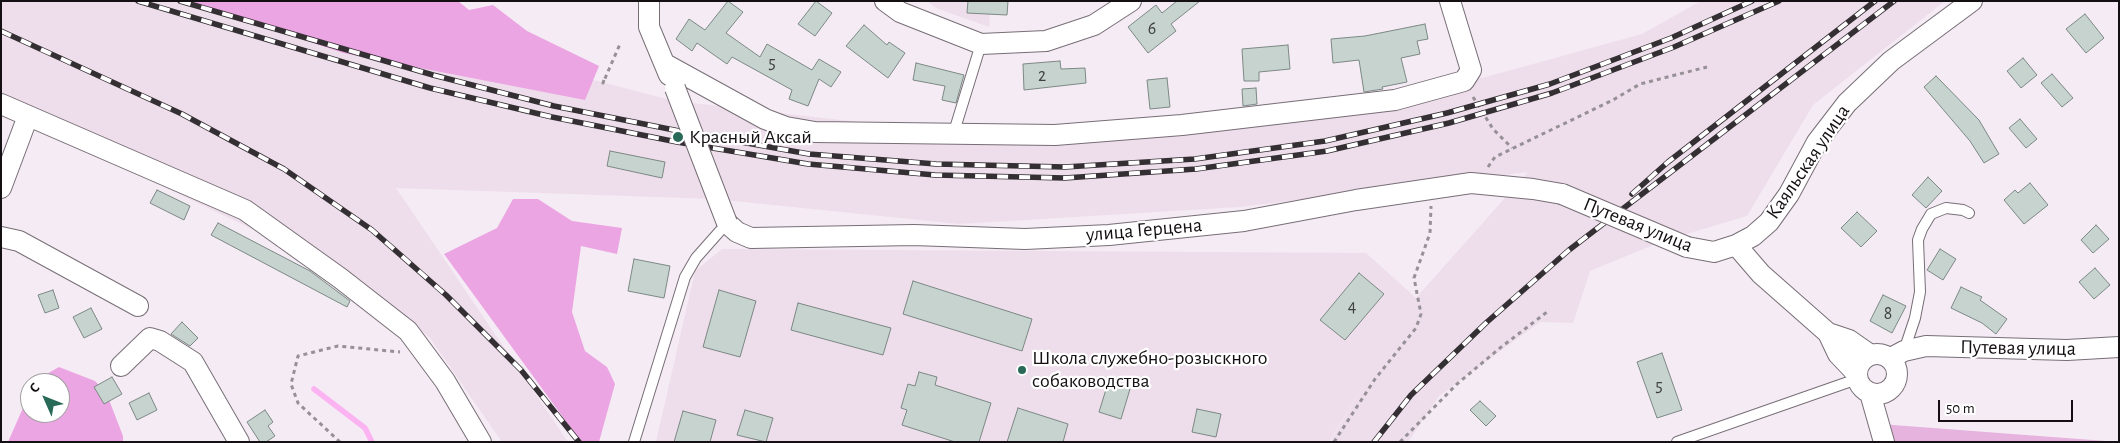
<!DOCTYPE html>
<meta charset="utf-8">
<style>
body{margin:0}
#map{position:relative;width:2120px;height:443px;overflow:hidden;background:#f5ebf4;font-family:"Alegreya Sans",sans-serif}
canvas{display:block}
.frame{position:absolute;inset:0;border:2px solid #130f12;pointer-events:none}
.north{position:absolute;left:20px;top:373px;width:50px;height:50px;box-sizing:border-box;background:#fff;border:1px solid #a19fa0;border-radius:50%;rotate:314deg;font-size:14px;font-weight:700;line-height:20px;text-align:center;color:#130f12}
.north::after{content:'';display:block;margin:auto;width:18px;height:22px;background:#286957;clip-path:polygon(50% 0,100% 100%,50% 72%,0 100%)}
.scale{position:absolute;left:1938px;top:400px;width:135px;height:22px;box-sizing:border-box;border:2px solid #130f12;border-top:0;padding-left:6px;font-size:15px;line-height:18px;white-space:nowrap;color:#130f12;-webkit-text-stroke:4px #fff;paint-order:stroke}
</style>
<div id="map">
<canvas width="2120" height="443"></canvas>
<div class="frame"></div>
<div class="north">С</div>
<div class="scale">50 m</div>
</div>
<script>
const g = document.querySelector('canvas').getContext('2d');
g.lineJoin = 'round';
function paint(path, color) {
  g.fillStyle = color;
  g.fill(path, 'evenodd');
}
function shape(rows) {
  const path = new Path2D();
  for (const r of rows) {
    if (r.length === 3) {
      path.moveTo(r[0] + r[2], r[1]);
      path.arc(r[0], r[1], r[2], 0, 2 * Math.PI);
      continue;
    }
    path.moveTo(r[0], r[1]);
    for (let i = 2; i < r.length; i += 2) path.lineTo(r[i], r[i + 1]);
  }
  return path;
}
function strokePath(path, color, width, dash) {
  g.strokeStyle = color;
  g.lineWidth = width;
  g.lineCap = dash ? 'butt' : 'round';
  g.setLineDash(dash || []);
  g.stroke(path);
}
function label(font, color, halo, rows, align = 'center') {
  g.font = font + ' "Alegreya Sans",sans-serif';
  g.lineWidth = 4.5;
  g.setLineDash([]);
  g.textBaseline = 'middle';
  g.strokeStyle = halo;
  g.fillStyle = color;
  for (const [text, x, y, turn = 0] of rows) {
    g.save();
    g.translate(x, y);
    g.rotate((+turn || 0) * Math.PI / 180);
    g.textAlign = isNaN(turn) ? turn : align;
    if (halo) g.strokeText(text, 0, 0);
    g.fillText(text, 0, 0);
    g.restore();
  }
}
const built = shape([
 [1,1,291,1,674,101,955,133,1235,121,1486,77,1642,34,1701,1,1945,1,1813,105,1747,216,1663,241,1590,271,1573,323,1540,322,1439,396,1408,442,1330,442,1367,379,1329,442,656,442,695,271,722,249,1366,253,1416,298,1528,172,1240,207,959,224,714,199,396,188,568,442,502,442,430,338,361,281,1,109],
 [927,1,991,1,989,27,936,8]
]);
const green = shape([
 [1880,424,2119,442,1879,442]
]);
const forest = shape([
 [190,1,458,1,469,10,493,5,527,31,599,66,585,100,343,53],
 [513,199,538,199,572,221,622,228,617,254,581,246,572,312,585,351,607,367,615,384,599,442,581,442,444,254,497,228],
 [59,367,95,381,106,392,123,436,123,442,8,442,30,392,30,413,60,413,60,383,38,383,45,375]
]);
const stream = shape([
 [314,389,365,428,372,442]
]);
const building = shape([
 [728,1,743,12,726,33,760,57,767,44,812,70,819,59,841,72,831,87,819,79,808,106,789,99,792,90,732,57,727,64,697,43,692,51,676,39,689,19,705,30,728,1],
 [816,1,832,13,815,36,798,24,816,1],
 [968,1,1008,1,1007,15,967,13,968,1],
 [1177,1,1200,1,1171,24,1176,31,1148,53,1128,27,1156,5,1162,13,1177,1],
 [2085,14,2104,38,2086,53,2066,29,2085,14],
 [1425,24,1428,39,1417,41,1420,54,1401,58,1407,82,1382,87,1383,89,1364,92,1359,60,1333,63,1331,39,1365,36,1425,24],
 [864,25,887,45,889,42,905,53,888,78,846,46,864,25],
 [1288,45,1290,69,1259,72,1259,81,1244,81,1242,49,1288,45],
 [2023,58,2037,75,2021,88,2007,71,2023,58],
 [1060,61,1061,69,1085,68,1086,83,1024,90,1023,64,1060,61],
 [916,63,964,75,956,103,942,100,945,86,913,80,916,63],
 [2052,74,2073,98,2062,107,2041,83,2052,74],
 [1936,76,1979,120,1999,154,1984,163,1970,141,1924,87,1936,76],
 [1167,78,1170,107,1150,109,1147,80,1167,78],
 [1256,88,1257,104,1243,106,1242,89,1256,88],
 [2020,119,2037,139,2026,148,2009,128,2020,119],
 [610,151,665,162,662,178,607,166,610,151],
 [1928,177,1942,191,1926,208,1912,195,1928,177],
 [2030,183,2048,205,2024,224,2004,200,2015,190,2018,193,2030,183],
 [157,190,190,206,184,220,150,203,157,190],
 [1857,212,1877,231,1861,247,1841,228,1857,212],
 [218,223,310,271,350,301,347,307,211,235,218,223],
 [2096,225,2109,239,2093,253,2081,240,2096,225],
 [1940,249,1956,259,1943,280,1927,270,1940,249],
 [634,259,670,266,664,298,628,291,634,259],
 [2095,268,2110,285,2094,299,2079,282,2095,268],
 [1359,273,1384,294,1345,340,1320,320,1359,273],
 [913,281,1032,319,1022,351,903,314,913,281],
 [1961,287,1982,297,1980,300,2007,319,1996,334,1982,323,1951,308,1961,287],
 [53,290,59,308,45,313,38,295,53,290],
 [719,290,756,301,740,357,703,347,719,290],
 [1883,295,1906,306,1892,333,1870,321,1883,295],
 [798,303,891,328,883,355,791,330,798,303],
 [91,308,102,329,84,338,73,317,91,308],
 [182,322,198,338,190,346,171,334,182,322],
 [1662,353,1682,410,1657,418,1637,362,1662,353],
 [919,372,937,377,935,385,991,403,979,442,955,442,902,425,907,410,901,408,908,384,915,386,919,372],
 [112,377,122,394,104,404,94,387,112,377],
 [1108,383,1130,389,1121,419,1099,412,1108,383],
 [149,393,157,410,137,420,129,403,149,393],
 [1480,401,1496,416,1486,426,1470,410,1480,401],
 [1018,408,1068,424,1063,442,1007,442,1018,408],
 [1197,409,1221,414,1216,437,1192,432,1197,409],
 [265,410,273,422,268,426,275,436,266,442,260,442,247,422,265,410],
 [745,410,773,418,766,442,737,435,745,410],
 [683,411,716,420,710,442,674,442,683,411]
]);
const path = shape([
 [604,80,603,83,620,44],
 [1473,97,1493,129,1512,148],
 [1488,167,1495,157,1613,100,1640,84,1707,67],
 [340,442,298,403,291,384,298,356,338,346,400,352],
 [1334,442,1375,379,1416,328,1421,314,1414,278,1430,233,1431,206],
 [1400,442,1457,384,1500,348,1547,312]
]);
const service = shape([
 [953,135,981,44],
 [1904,351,1915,318,1920,292,1918,240,1922,229,1931,214,1946,208,1963,210,1969,213],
 [634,442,685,277,696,258,727,223],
 [1677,442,1857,379]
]);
const minor = shape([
 [649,1,649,27,669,75],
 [885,1,900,12,981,44,1046,41,1094,25,1131,1],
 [665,64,765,119,786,127,815,132,1055,135,1182,125,1395,100,1464,81,1471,70,1450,1],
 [1,104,245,210,340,278,408,331,445,381,481,442],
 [1,188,28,116],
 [727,223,737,232,751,238,914,235,1025,239,1109,235,1244,221,1356,200,1471,183,1533,189,1562,194],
 [1,237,19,241,138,306],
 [1736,245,1753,236,1769,222,1789,194,1817,142,1847,103,1891,61,1972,1],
 [1687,247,1714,252,1736,245,1761,274,1828,333,1838,354,1857,374],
 [1828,333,1849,340,1869,354],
 [1877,374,20],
 [1891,358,1904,351,1926,346,2067,350,2119,347],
 [121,366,150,338,160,341,193,362,239,442],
 [1870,393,1884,442]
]);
const rail = shape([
 [138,1,430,88,552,117,677,142,808,164,935,175,1065,178,1196,169,1327,151,1449,123,1552,93,1674,47,1779,1],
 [180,1,433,75,554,106,679,131,809,154,936,164,1065,167,1195,159,1325,141,1447,113,1550,84,1671,38,1752,1],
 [1,31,182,114,284,169,372,230,446,295,521,370,579,442],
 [1632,194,1668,162,1875,1],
 [1374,442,1411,395,1487,322,1569,250,1894,1]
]);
const minorBridge = shape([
 [675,88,727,223],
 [1562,194,1687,247]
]);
const markers = [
 [678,137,6,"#286957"],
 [1022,370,5,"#286957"]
];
const numberNames = [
 ["6",1152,29],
 ["5",772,63],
 ["2",1042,76],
 ["4",1352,307],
 ["8",1888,314],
 ["5",1659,386]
];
const poiNames = [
 ["Красный Аксай",689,137],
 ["Школа служебно-розыскного",1032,358],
 ["собаководства",1032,381]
];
const streetNames = [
 ["Каяльская улица",1808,162,-56],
 ["Путевая улица",1638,225,22],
 ["улица Герцена",1144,230,-5],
 ["Путевая улица",2018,348,1]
];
paint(built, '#eedeeb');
paint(green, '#e5b3de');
paint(forest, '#eca5e3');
strokePath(stream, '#fbb3f2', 5.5);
paint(building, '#c6d3ce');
strokePath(building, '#7c8884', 1);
strokePath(service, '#776e76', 12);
strokePath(minor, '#776e76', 22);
strokePath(path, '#979096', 3, [4, 4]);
strokePath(service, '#fff', 10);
strokePath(minor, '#fff', 20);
strokePath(rail, '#342f33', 5.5);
strokePath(rail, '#fff', 4, [11]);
strokePath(minorBridge, '#776e76', 22, []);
strokePath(minorBridge, '#fff', 20);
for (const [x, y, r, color] of markers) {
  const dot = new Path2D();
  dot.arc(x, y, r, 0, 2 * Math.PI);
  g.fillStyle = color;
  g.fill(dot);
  strokePath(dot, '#fff', 2);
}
label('18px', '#404041', null, numberNames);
label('20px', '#130f12', '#fff', poiNames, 'left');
label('20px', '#130f12', '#fff', streetNames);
</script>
